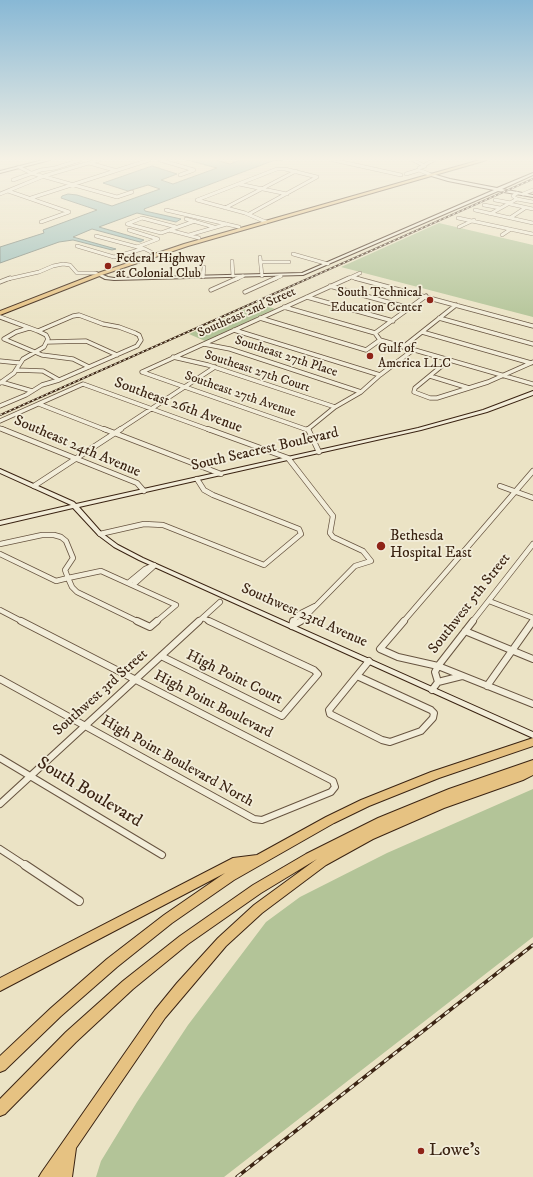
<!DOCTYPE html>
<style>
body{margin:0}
canvas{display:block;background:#ebe3c5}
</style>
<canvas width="533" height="1177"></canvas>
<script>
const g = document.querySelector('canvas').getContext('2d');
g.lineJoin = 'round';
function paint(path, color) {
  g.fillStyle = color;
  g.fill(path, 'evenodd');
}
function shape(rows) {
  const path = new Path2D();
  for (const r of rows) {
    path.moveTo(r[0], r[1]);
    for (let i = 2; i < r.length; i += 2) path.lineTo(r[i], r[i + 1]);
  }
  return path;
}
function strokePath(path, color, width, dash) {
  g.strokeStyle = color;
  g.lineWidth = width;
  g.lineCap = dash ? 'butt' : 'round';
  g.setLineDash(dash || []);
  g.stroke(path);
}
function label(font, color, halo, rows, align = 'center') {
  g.font = font + ' "IM FELL DW Pica",serif';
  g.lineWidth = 3.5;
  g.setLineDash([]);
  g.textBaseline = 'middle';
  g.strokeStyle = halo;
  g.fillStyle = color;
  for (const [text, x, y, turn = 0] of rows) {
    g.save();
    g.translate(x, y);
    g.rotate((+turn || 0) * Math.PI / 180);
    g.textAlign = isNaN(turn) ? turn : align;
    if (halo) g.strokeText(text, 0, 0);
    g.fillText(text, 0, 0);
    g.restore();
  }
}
const green = shape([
 [439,223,533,245,533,317,341,267],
 [259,303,275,309,205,341,189,334],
 [533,789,533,937,224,1177,96,1177,101,1161,137,1102,188,1025,266,922,300,897,387,853]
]);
const water = shape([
 [187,160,216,160,230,164,240,160,283,160,275,160,144,209,145,211,181,219,176,222,137,213,99,227,144,240,140,242,92,229,73,237,116,249,112,250,73,240,59,242,0,263,0,247,44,233,43,230,97,210,61,198,62,196,68,194,77,195,112,206,160,189,148,185,128,191,103,183,152,166,177,174,161,180,173,184,217,168,187,160]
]);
const streetFar4 = shape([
 [160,160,194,170,180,175],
 [333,160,401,175],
 [413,160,425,166],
 [89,163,114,170],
 [426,164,434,160],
 [19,167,31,173,117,197,132,192],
 [419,170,429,174],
 [406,174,419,170,419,168,425,166],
 [13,180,41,170,55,168,80,160],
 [239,184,287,194],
 [8,191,69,212],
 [0,194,44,176,99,160],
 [523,194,533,190],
 [31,198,149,160],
 [517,199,533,202],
 [197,200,277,169,285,169,317,177,249,214],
 [197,200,245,213,266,222],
 [495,200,511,203],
 [510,204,533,209],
 [484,205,500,208],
 [225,208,296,171],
 [166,210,239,227],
 [475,210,533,223],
 [490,214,517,199,513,196,517,193],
 [458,218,533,234],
 [510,218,525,208],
 [186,219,214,227],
 [41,222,69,212],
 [176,227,142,218,127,224,161,233,195,221],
 [459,227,474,220],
 [129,230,158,239,137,247],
 [169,230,199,238],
 [189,235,227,224],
 [502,235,511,229],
 [96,236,145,249,153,253],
 [77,246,114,257,142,249],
 [293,254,328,264],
 [260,257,262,276],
 [232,261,233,276],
 [261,262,289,262],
 [203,277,204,267],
 [351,277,359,279],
 [8,279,39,272,53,266,63,264,70,265,77,273,96,273],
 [236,279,243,276],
 [274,279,281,276],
 [347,279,360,273]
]);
const streetFar3 = shape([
 [355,278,533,326],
 [0,282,10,278],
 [330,286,409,308],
 [211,290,238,278],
 [245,292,276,278],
 [307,297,393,321],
 [284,307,375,333,380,340,533,384],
 [0,317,38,331,46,335,48,339,44,347,23,359,14,373,0,383],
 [260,318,366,350,380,340],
 [439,318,533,344],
 [29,328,16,332,4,339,42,355,73,359,89,367],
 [234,330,380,375],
 [422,332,531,363],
 [375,333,426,296],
 [48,342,86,341,117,355],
 [204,344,230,349,361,392],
 [403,347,456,305],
 [173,357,208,365,335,407],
 [449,360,415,388,414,392,430,398,437,398,488,382,533,362],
 [0,361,20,363],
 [16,370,43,371,59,380],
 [142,372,349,278],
 [142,372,308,430],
 [430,376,469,388],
 [1,382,32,391],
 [39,404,106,430],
 [0,406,26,395,42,385,59,380,137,346,141,340,139,335,135,333,119,327,103,324,79,315,73,316,38,331],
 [0,421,83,384,210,430],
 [0,428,5,430],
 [308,429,335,407,361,392,380,375,413,350],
 [119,430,215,367]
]);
const streetFar2 = shape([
 [2,429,137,483,144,491],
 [104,429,221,474],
 [208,429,288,458,333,516,330,533,333,537,363,551,371,561,355,566,300,622],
 [308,429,319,452],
 [34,486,121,429],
 [500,486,533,498],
 [100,534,144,524,163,525,264,565,301,534,299,529,213,495,204,490,197,479],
 [0,544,42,535,54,535,61,537,66,541,73,558,65,570,68,578,56,581,0,554],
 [128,583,145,569,154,565],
 [133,585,154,566],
 [489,601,533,618],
 [0,610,23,622],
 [203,618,211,622],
 [139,622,77,592,72,587,68,578,101,571,176,605,156,622],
 [198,622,220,602],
 [293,622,299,614,315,606],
 [403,622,533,471],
 [472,622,533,544]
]);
const streetFar1 = shape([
 [137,621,150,627,157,621],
 [404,621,380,649,398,657,438,666,533,704],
 [292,626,301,621],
 [292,626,293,621],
 [465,631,533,659],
 [161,656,282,716,318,674,314,670,209,621],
 [357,676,431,710,434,713,433,718,421,731,390,742,382,740,330,714,329,710,369,661],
 [0,679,254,819,262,820,331,792,335,787,333,781,21,621],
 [438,682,435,672,438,666,473,621],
 [487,686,533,621],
 [432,690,438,682,462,676],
 [0,758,162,855],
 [0,804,199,621],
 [0,849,26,866]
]);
const street = shape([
 [25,865,79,901]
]);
const secondary = shape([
 [43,160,50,160,0,173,0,171,43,160],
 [429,173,450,179,497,188,533,173,533,175,502,189,533,195,533,197,498,191,303,275,114,280,105,279,94,273,96,272,108,277,114,278,302,273,494,190,448,181,428,175,428,173,429,173],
 [533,391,533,395,487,412,421,430,79,507,102,533,118,545,143,558,533,732,533,738,139,560,114,547,98,535,73,508,0,525,0,521,71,505,0,473,0,469,74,502,76,504,418,428,483,410,533,391]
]);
const primary = shape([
 [480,160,487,160,188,246,102,275,0,315,0,311,98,273,184,244,480,160]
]);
const highway = shape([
 [533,738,533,746,439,778,369,806,334,823,234,880,172,923,117,967,61,1016,5,1070,0,1072,0,1056,51,1008,107,959,164,915,225,873,0,991,0,978,233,858,257,855,326,817,361,800,431,772,533,738],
 [533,760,533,775,523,780,444,808,373,839,326,865,262,913,226,946,165,1018,76,1148,72,1177,39,1177,42,1172,155,1010,177,983,218,938,254,905,317,859,261,893,188,944,133,989,76,1042,5,1114,0,1116,0,1099,66,1032,123,981,180,936,253,885,306,854,378,818,449,789,533,760]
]);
const railFar1 = shape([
 [0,415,533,179]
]);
const rail = shape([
 [237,1177,533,945]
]);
const markers = [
 [108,266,4,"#8f2418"],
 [430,300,4,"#8f2418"],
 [370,356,4,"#8f2418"],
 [381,546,5,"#8f2418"],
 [421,1151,4,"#8f2418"]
];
const farPoinames = [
 ["Federal Highway",116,259],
 ["at Colonial Club",116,274],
 ["South Technical",422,293,"right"],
 ["Education Center",422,308,"right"],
 ["Gulf of",378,349],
 ["America LLC",378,364]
];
const farStreetnames = [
 ["Southeast 2nd Street",247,313,-24],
 ["Southeast 27th Place",286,357,18],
 ["Southeast 27th Court",257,372,18],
 ["Southeast 27th Avenue",240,395,19]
];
const streetNames = [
 ["Southeast 26th Avenue",178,406,20],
 ["Southeast 24th Avenue",77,447,23],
 ["South Seacrest Boulevard",265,450,-13],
 ["Southwest 5th Street",470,604,-52],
 ["Southwest 23rd Avenue",304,616,24],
 ["High Point Court",234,678,26],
 ["Southwest 3rd Street",101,693,-42],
 ["High Point Boulevard",213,705,27],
 ["High Point Boulevard North",177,762,29]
];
const poiNames = [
 ["Bethesda",390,537],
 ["Hospital East",390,554]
];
const nearStreetnames = [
 ["South Boulevard",89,793,31]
];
const nearPoinames = [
 ["Lowe's",429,1151]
];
paint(green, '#b3c498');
paint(water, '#99bdb8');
strokePath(water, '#738076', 1);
strokePath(streetFar4, '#675440', 4);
strokePath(streetFar3, '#675440', 5);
strokePath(streetFar2, '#675440', 6);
strokePath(streetFar1, '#675440', 8);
strokePath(street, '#675440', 10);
strokePath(secondary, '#3b2413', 2);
strokePath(primary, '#3b2413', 2);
strokePath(highway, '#3b2413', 2);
strokePath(streetFar4, '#f2edd9', 3);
strokePath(streetFar3, '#f2edd9', 3.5);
strokePath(streetFar2, '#f2edd9', 4.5);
strokePath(streetFar1, '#f2edd9', 6);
strokePath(street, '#f2edd9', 8);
paint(secondary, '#f2edd9');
paint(primary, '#e6c282');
paint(highway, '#e6c282');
strokePath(railFar1, '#3b2413', 2);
strokePath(rail, '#3b2413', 3.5);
strokePath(railFar1, '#f2edd9', 1, [2.5]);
strokePath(rail, '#f2edd9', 2, [5.5]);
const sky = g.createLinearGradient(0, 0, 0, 325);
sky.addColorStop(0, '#88b8d5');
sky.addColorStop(0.49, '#f6f2e5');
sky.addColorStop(1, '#f6f2e500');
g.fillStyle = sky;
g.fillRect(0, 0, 533, 325);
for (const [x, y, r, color] of markers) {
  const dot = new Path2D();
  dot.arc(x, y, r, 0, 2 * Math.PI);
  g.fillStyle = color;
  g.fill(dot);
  strokePath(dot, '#f2edd9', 1.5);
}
label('13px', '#3b2413', '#f2edd9', farPoinames, 'left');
label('13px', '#3b2413', '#f2edd9', farStreetnames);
label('15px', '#3b2413', '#f2edd9', streetNames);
label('15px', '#3b2413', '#f2edd9', poiNames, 'left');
label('18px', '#3b2413', '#f2edd9', nearStreetnames);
label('18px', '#3b2413', '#f2edd9', nearPoinames, 'left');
</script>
